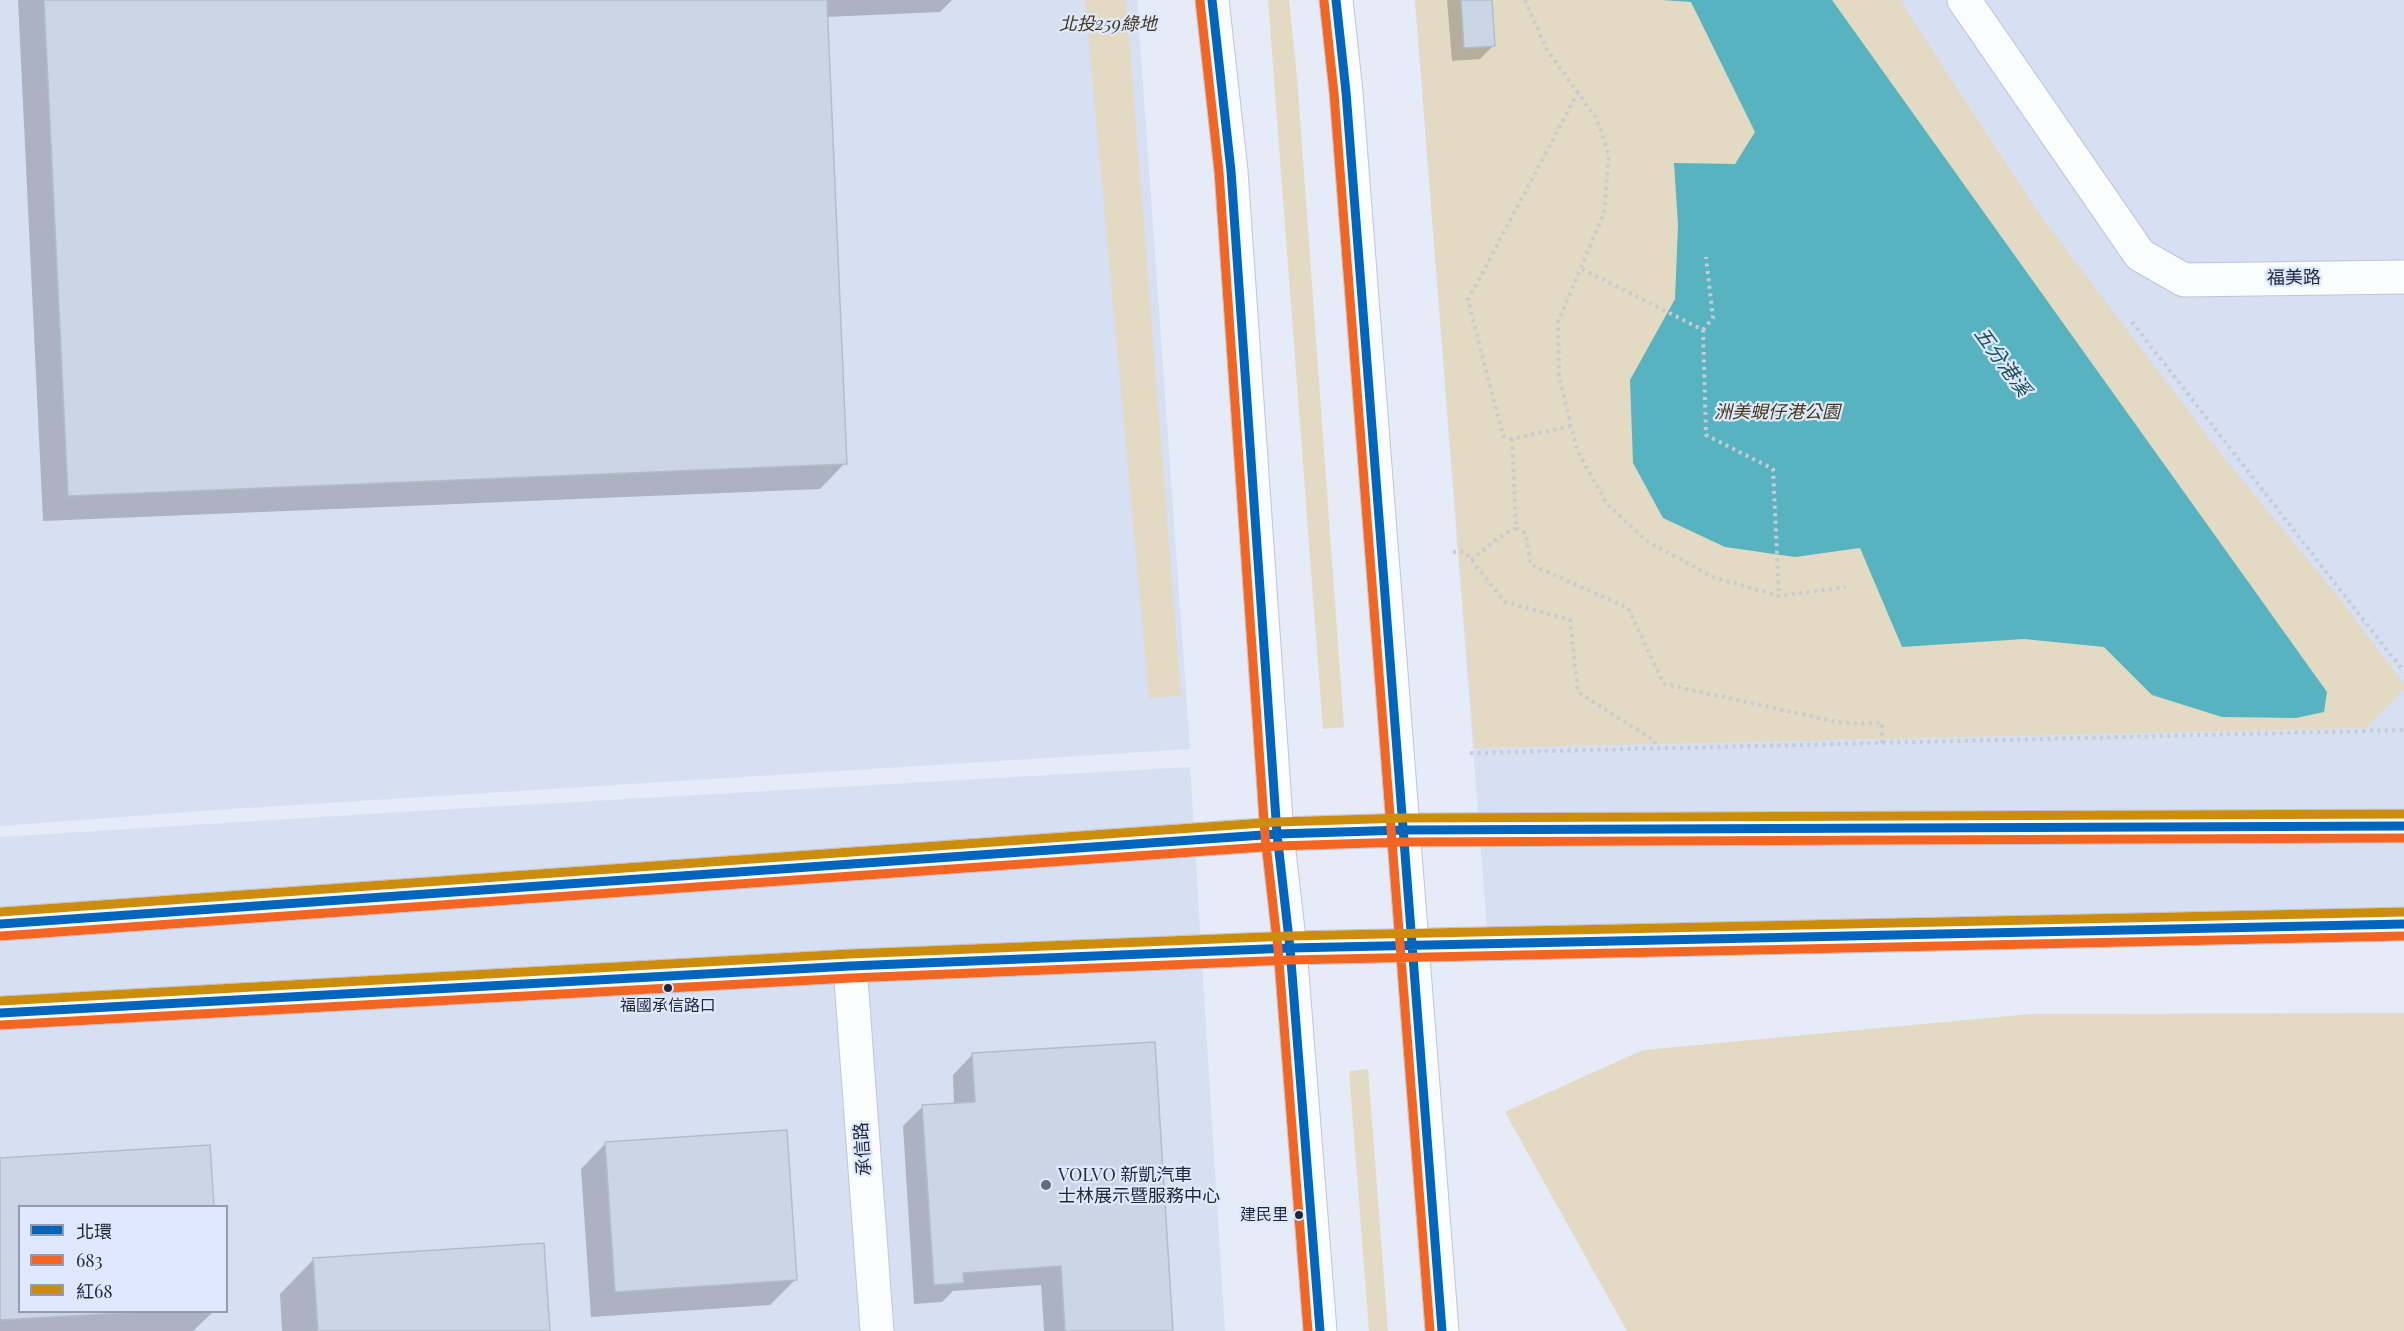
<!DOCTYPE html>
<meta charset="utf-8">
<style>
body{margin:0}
#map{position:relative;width:2404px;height:1331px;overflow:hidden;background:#e5ebf7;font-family:"Playfair Display","Noto Sans TC",serif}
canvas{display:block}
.legend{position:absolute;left:18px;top:1205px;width:210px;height:108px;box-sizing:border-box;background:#dee8fe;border:2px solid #929bb0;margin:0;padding:8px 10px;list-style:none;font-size:18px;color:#1f273b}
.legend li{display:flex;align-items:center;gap:12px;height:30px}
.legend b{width:30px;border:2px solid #929bb0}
</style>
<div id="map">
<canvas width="2404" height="1331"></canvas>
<ul class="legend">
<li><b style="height:8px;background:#0065bd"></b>北環</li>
<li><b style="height:8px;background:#f26522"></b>683</li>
<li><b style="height:8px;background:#cc8d0c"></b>紅68</li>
</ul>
</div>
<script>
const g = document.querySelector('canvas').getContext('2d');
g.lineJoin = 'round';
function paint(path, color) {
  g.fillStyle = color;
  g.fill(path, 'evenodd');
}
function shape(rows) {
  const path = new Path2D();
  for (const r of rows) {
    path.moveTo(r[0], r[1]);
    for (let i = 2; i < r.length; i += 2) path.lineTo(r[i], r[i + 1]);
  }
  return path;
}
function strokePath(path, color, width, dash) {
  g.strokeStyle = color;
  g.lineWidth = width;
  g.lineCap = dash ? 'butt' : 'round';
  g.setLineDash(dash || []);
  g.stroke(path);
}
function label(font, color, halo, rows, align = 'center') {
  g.font = font + ' "Playfair Display","Noto Sans TC",serif';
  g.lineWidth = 4.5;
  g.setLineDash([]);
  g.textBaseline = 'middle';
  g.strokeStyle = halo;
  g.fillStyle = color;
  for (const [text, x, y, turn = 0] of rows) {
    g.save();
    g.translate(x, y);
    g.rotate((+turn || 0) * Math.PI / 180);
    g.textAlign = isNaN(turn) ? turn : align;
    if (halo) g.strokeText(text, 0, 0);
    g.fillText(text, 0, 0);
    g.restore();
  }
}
const built = shape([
 [0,0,1137,0,1190,749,215,810,0,826],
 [1415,0,2404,0,2404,933,1489,954],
 [1190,767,1225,1331,0,1331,0,837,417,811],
 [20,1206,226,1206,226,1312,20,1312]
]);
const green = shape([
 [1085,0,1126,0,1181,696,1149,698],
 [1268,0,1289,0,1297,77,1344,727,1323,729],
 [1415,0,1902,0,1906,10,2037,211,2221,454,2339,598,2404,684,2404,689,2366,728,1474,748],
 [2404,1013,2404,1331,1627,1331,1505,1112,1643,1050,2031,1014],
 [1368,1069,1388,1331,1369,1331,1349,1071]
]);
const water = shape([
 [1662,0,1832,0,2327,692,2324,712,2296,718,2222,717,2152,695,2104,647,2024,639,1902,647,1860,548,1795,557,1725,547,1663,518,1633,463,1630,380,1675,299,1678,225,1674,163,1735,164,1755,132,1691,2]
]);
const shadow = shape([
 [18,0,952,0,940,12,826,17,845,463,820,489,43,521],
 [1447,0,1490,0,1493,46,1480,59,1452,61],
 [972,1055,1172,1331,1044,1331,1041,1285,953,1291,942,1302,914,1304,903,1126,923,1106,954,1104,953,1075],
 [606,1143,795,1280,770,1305,591,1317,581,1169],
 [209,1147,212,1206,20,1206,20,1312,213,1312,193,1331,0,1331,0,1160],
 [314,1259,548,1331,282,1331,280,1294]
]);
const building = shape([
 [44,0,827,0,847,464,68,496,44,0],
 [1461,0,1492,0,1495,46,1464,48,1461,0],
 [1155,1042,1173,1331,1065,1331,1061,1266,963,1273,964,1283,934,1285,922,1105,975,1102,972,1053,1155,1042],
 [787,1130,797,1280,615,1292,605,1142,787,1130],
 [210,1145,214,1206,20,1206,20,1312,140,1312,0,1320,0,1158,210,1145],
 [544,1243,550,1331,318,1331,313,1258,544,1243]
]);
const path = shape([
 [1525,0,1547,50,1597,119,1609,155,1604,213,1558,322,1559,377,1577,450,1607,504,1647,541,1713,577,1779,596,1846,587],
 [1582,269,1703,330,1706,435,1773,469,1779,596],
 [2132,322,2404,672],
 [1703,330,1713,318,1706,257],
 [1571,426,1512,439,1503,436,1468,300,1578,92],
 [1512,439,1516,528],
 [1516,528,1526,534,1530,564,1628,608,1664,684,1842,723,1882,723,1882,743],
 [1453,552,1465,552,1505,602,1570,620,1578,692,1655,741,1655,749],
 [1471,560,1498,538,1516,528],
 [1470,753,2404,730]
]);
const street = shape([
 [1964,0,2140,255,2184,280,2404,277],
 [850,966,877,1331]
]);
const secondary = shape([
 [0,924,1277,834,1404,830,2404,826],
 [0,1013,850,966,1290,948,2404,924]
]);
const primary = shape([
 [1212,0,1231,171,1277,834,1290,948,1320,1331],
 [1336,0,1346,92,1442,1331]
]);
const bus1 = shape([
 [1212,0,1231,171,1277,834,1290,948,1320,1331],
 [1336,0,1346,92,1442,1331],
 [0,924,1277,834,1404,830,2404,826],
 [0,1013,850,966,1290,948,2404,924]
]);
const bus2 = shape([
 [1200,1,1219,172,1265,835,1278,949,1308,1331],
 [1324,1,1334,93,1430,1331],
 [1,936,1278,846,1404,842,2404,838],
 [1,1025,851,978,1290,960,2404,936]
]);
const bus3 = shape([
 [0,912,1277,822,1404,818,2404,814],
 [0,1001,849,954,1290,936,2404,912]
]);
const markers = [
 [668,988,5,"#1f273b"],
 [1046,1185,6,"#646c7d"],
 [1299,1215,5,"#1f273b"]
];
const busNames = [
 ["福國承信路口",668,1006],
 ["建民里",1288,1215,"right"]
];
const parkNames = [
 ["北投259綠地",1108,24],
 ["洲美蜆仔港公園",1777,412]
];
const streetNames = [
 ["福美路",2294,278,-1],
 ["承信路",863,1149,-94]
];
const poiNames = [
 ["VOLVO 新凱汽車",1058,1175],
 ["士林展示暨服務中心",1058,1196]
];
const waterNames = [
 ["五分港溪",2002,362,54]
];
paint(built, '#d7dff2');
paint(green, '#e3dac4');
paint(water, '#58b3c1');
paint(shadow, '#0003');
paint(building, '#cad6e6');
strokePath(building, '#b2bdca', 1.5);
strokePath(street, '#bfc6d6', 35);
strokePath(secondary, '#bfc6d6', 35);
strokePath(primary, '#bfc6d6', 35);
strokePath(path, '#c8cbd1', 4, [3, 4.5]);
strokePath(street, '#fbfcfe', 33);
strokePath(secondary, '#fbfcfe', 33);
strokePath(primary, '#fbfcfe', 33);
strokePath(bus1, '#0065bd', 9);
strokePath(bus2, '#f26522', 9);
strokePath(bus3, '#cc8d0c', 9);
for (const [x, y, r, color] of markers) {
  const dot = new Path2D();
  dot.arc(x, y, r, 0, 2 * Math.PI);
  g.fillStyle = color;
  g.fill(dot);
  strokePath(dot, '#dee8fe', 2);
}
label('16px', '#1f273b', '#dee8fe', busNames);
label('italic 18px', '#443715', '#dee8fe', parkNames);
label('18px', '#1f273b', '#dee8fe', streetNames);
label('18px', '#1f273b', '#dee8fe', poiNames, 'left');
label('italic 20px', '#1d4e55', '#dee8fe', waterNames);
</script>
